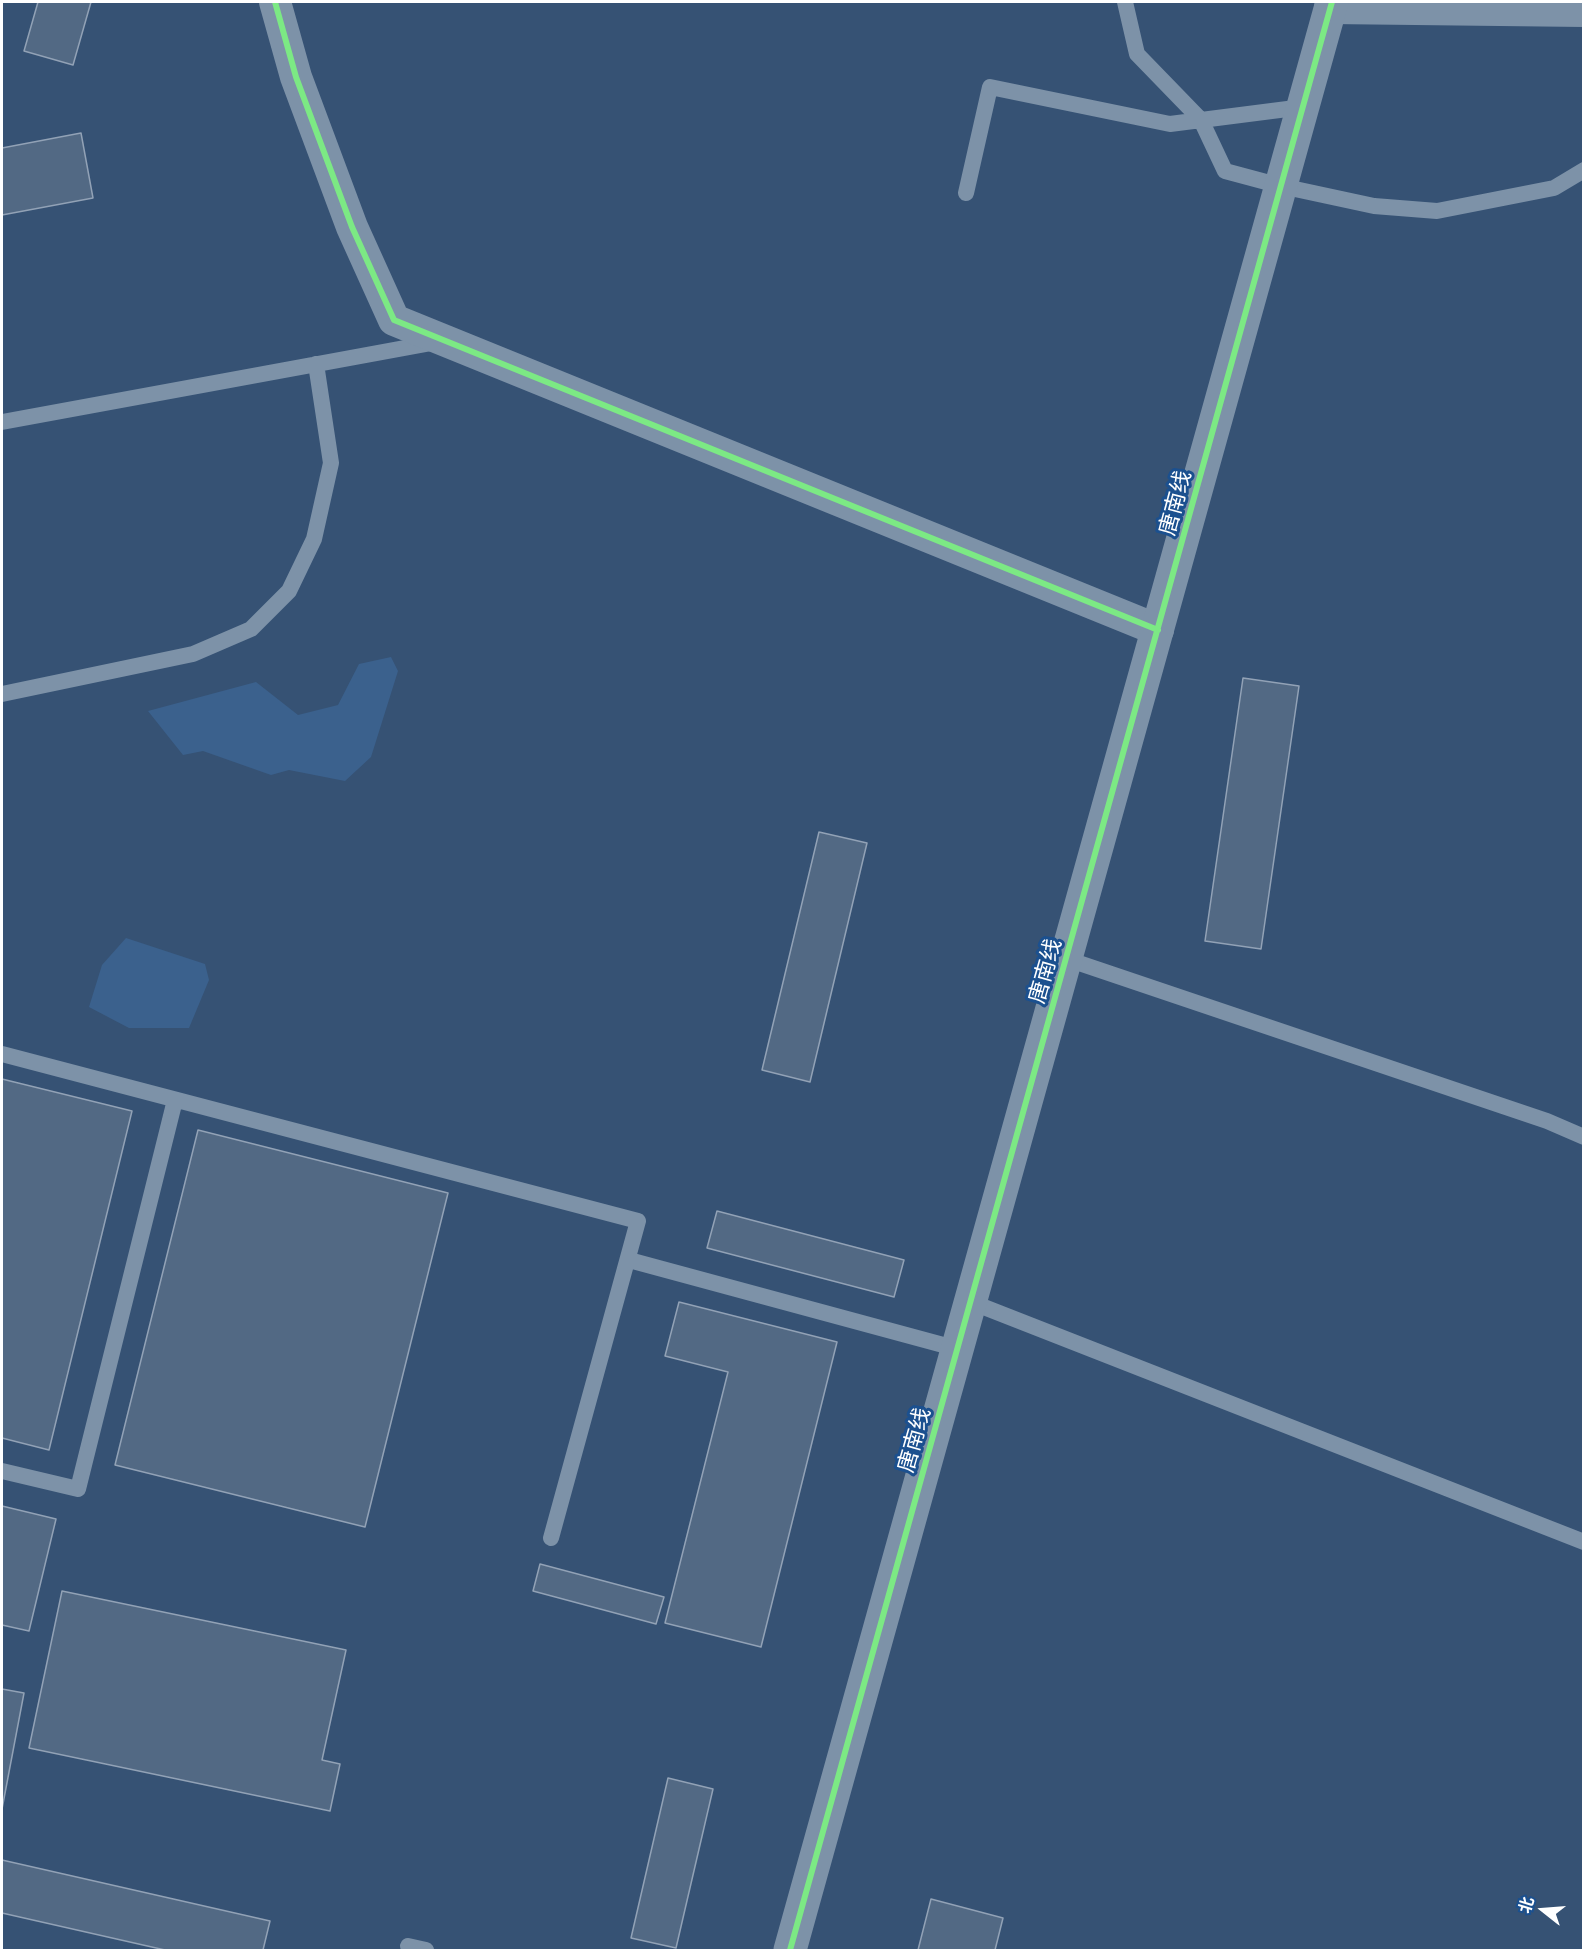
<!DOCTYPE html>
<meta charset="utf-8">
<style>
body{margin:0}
#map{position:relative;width:1585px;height:1952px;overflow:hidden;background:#365274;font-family:"Exo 2","Noto Sans SC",sans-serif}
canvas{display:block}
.frame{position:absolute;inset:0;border:3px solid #fff;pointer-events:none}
.north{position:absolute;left:1513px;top:1880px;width:60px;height:60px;-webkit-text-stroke:4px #1b508f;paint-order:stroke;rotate:287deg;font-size:16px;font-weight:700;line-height:24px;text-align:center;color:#fff}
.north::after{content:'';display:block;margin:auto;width:21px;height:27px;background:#fff;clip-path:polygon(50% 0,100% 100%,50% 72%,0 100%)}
</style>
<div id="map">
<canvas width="1585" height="1952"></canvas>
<div class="frame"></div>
<div class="north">北</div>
</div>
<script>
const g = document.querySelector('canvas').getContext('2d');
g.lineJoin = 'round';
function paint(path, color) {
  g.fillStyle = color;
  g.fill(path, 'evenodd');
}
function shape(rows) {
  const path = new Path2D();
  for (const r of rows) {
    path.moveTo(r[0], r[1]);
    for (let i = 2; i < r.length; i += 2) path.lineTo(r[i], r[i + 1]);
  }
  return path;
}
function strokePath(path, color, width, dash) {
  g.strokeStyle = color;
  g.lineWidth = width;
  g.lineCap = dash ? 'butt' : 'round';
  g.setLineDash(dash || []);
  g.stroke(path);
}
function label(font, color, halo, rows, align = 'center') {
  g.font = font + ' "Exo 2","Noto Sans SC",sans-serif';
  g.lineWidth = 6;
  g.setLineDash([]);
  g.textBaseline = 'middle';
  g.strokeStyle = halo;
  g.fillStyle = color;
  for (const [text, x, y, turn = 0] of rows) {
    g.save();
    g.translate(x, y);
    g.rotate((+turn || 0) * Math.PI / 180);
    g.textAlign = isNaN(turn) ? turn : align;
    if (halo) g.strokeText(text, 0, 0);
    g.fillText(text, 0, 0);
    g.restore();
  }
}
const water = shape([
 [391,657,398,671,371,757,345,781,289,770,271,775,203,751,183,755,148,711,256,682,298,715,338,705,359,664],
 [126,938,205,964,209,980,189,1028,129,1028,89,1007,102,965]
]);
const building = shape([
 [38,2,91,2,73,65,24,51,38,2],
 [81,133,93,198,2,215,2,148,81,133],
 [1243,678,1299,686,1261,949,1205,941,1243,678],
 [819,832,867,843,810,1082,762,1070,819,832],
 [2,1079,132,1111,49,1450,2,1438,2,1079],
 [198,1130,448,1193,365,1527,115,1465,198,1130],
 [717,1211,904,1260,894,1297,707,1248,717,1211],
 [679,1302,837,1342,761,1647,665,1623,728,1372,665,1356,679,1302],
 [2,1506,56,1519,29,1631,2,1625,2,1506],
 [540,1564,664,1597,656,1624,533,1591,540,1564],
 [62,1591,346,1650,322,1760,340,1764,330,1811,29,1748,62,1591],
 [2,1689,24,1693,2,1809,2,1689],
 [668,1778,713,1789,676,1948,631,1938,668,1778],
 [2,1860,270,1921,263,1950,165,1950,2,1913,2,1860],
 [931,1899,1003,1918,995,1950,918,1950,931,1899]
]);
const service = shape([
 [1125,2,1137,54,1201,120,1225,171,1281,186,1374,206,1437,211,1554,188,1584,170],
 [966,193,990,87,1170,124,1303,107],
 [2,422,437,342],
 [2,694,193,654,251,629,289,591,314,539,331,463,316,364],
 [1067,959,1547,1121,1584,1137],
 [2,1054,638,1221,551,1538],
 [629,1260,958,1349],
 [971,1302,1584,1542],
 [2,1471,78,1489,175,1100],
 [408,1946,426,1950]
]);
const minor = shape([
 [275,2,296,77,352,227,394,320,1158,630],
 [1330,8,1584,11]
]);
const tertiary = shape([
 [790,1950,1332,2]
]);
const cycleway = shape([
 [275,2,296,77,352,227,394,320,1158,630],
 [790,1950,1332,2]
]);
const streetNames = [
 ["唐南线",1175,503,-75],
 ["唐南线",1045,971,-74],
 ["唐南线",914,1440,-74]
];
paint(water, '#3b618d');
paint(building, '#526984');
strokePath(building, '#92a2b6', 1.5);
strokePath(service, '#7d92a8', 16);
strokePath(minor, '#7d92a8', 32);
strokePath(tertiary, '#7d92a8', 33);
strokePath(cycleway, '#7ce984', 6);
label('22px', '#fff', '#1b508f', streetNames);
</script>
